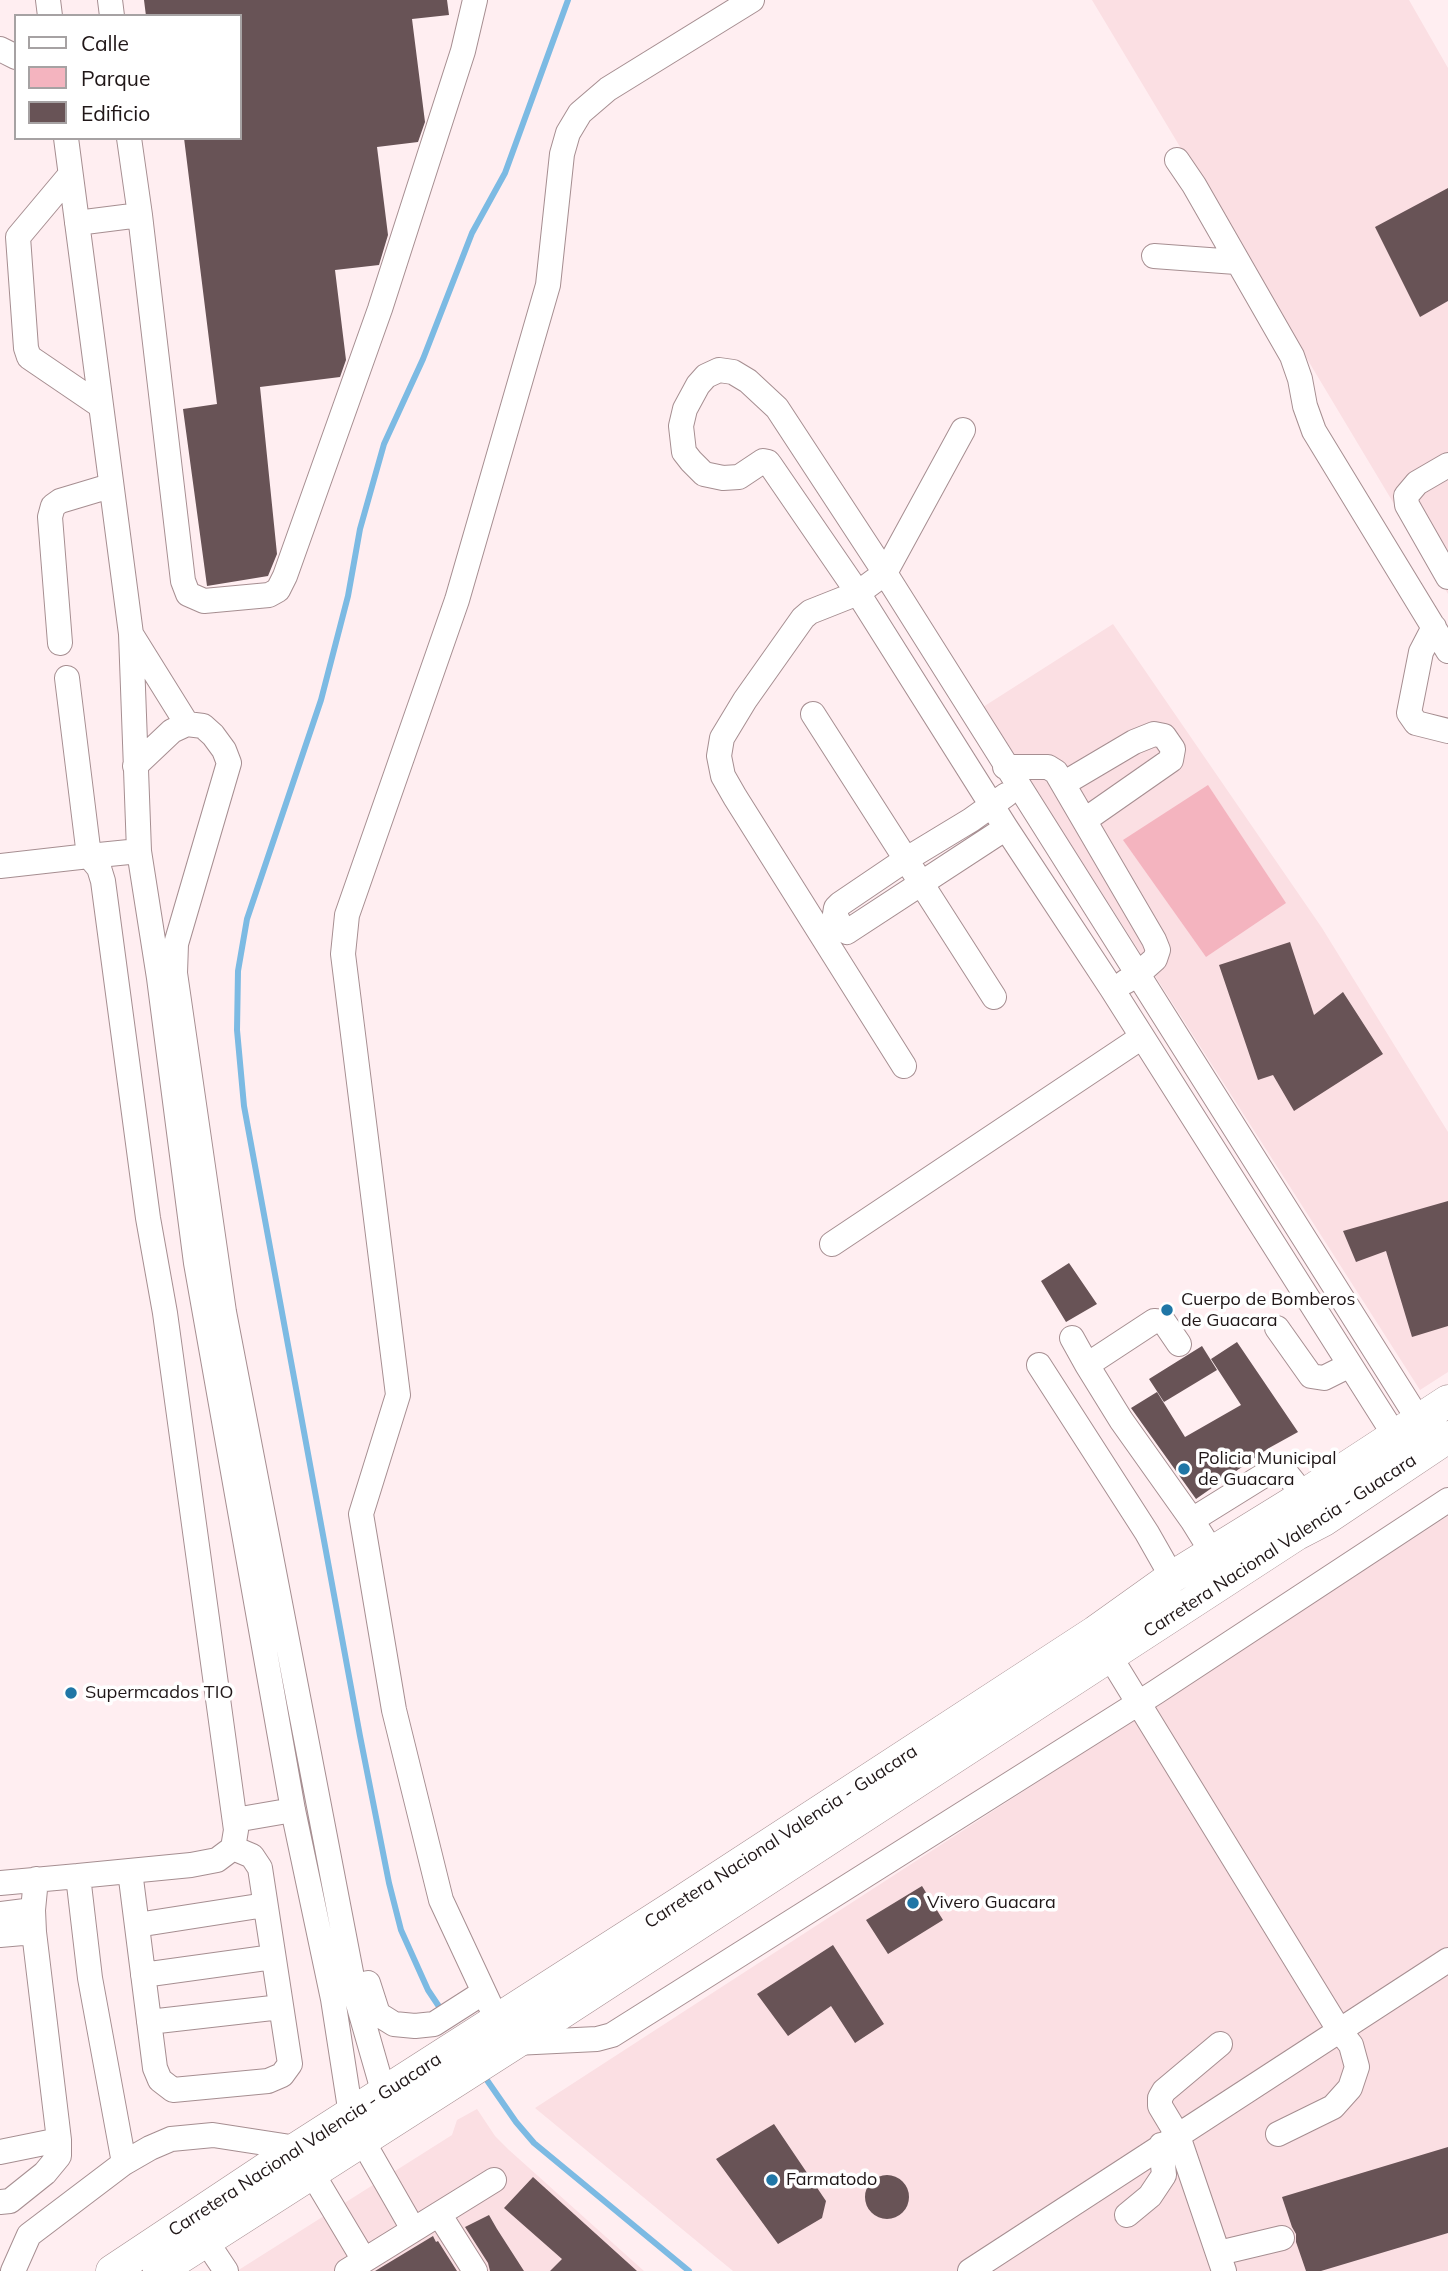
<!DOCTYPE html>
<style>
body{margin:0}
#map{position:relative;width:1448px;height:2271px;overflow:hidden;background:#ffeef1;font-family:Mulish,sans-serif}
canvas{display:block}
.legend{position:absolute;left:14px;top:14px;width:228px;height:126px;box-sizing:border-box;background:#fff;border:2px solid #a6a2a3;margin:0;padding:9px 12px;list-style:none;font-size:21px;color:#201718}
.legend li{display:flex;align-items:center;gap:14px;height:35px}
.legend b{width:35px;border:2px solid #a6a2a3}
</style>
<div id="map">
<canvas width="1448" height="2271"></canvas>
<ul class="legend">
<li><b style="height:9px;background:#fff"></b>Calle</li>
<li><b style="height:19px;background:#f4b4bf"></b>Parque</li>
<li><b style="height:19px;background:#685356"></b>Edificio</li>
</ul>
</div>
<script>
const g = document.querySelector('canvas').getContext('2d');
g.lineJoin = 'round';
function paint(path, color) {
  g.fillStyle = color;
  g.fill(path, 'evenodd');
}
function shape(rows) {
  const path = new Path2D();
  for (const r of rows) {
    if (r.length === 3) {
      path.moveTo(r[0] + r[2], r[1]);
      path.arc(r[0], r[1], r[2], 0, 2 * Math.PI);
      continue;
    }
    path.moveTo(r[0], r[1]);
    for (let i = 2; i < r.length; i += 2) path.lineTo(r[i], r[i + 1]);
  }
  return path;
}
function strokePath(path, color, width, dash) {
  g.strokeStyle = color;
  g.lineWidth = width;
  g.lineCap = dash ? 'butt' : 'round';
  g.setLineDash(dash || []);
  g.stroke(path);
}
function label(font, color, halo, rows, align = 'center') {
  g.font = font + ' Mulish,sans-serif';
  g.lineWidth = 7;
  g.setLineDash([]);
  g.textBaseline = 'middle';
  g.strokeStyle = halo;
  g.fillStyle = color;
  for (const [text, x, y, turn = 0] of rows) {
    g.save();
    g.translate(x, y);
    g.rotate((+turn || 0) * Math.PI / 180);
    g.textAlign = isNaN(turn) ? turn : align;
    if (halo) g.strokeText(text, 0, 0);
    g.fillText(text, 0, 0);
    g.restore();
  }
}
const built = shape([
 [1092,0,1409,0,1448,68,1448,594],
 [1113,624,1322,928,1448,1132,1448,1372,1420,1390,983,707],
 [1448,1516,1448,2271,733,2271,535,2108],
 [477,2109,495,2136,509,2150,644,2271,237,2271,452,2135,457,2120]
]);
const green = shape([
 [1208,785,1286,903,1206,957,1123,840]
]);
const stream = shape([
 [442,2011,428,1990,401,1930,389,1883,360,1736,244,1106,237,1030,238,971,247,919,321,700,348,596,360,529,384,444,423,359,472,233,505,173,568,0],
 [482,2073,516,2122,534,2143,689,2271]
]);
const building = shape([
 [144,0,447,0,449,15,412,19,425,122,418,142,377,147,388,235,379,265,335,270,346,360,340,377,260,387,277,554,268,576,207,586,183,409,217,404,184,138,240,138,240,16,146,16],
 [1448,188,1448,301,1420,317,1375,227],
 [1290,942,1314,1015,1343,992,1383,1054,1294,1111,1273,1075,1258,1080,1219,965],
 [1448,1201,1448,1326,1412,1337,1386,1251,1356,1262,1343,1231],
 [1069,1263,1097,1304,1066,1322,1041,1281],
 [1237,1342,1298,1432,1269,1448,1196,1499,1131,1408,1157,1392,1185,1437,1241,1405,1211,1359],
 [1202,1346,1217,1370,1164,1402,1149,1379],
 [922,1886,943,1920,888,1954,866,1920],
 [833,1945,884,2024,855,2043,831,2006,788,2036,757,1994],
 [774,2124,826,2201,822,2218,778,2244,716,2159],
 [1448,2147,1448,2233,1321,2271,1306,2271,1296,2242,1296,2234,1292,2227,1282,2197],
 [887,2197,22],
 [533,2177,637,2271,550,2271,562,2259,504,2208],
 [489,2215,497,2229,524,2271,490,2271,488,2263,465,2227],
 [433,2236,436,2242,438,2241,457,2271,375,2271]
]);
const minor = shape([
 [48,0,50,16],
 [110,0,112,16],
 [752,0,608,89,580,113,568,133,562,154,548,285,457,600,347,915,343,954,398,1395,361,1514,394,1710,441,1900,497,2020,515,2043,597,2039,612,2035,1156,1692,1448,1500],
 [0,49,16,57],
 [66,138,131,634,139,851,159,978,196,1263,293,1810,333,1999,351,2115,362,2140,413,2229],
 [1177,160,1194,185,1292,356,1300,379,1305,406,1314,431,1448,651],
 [70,175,18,237,26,348,29,357,101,406],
 [140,215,183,581,188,594,204,601,269,595,278,590,285,576,380,309,463,51,475,0],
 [77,223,140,215,129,138],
 [1154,256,1236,262],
 [1448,465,1417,483,1406,496,1407,505,1448,577],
 [1434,627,1421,652,1409,713,1416,723,1448,731],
 [131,634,187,724],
 [60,643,50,517,53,506,60,501,110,486],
 [67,678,89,856,139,851],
 [813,714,994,997],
 [135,766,172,731,187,724,203,726,213,735,224,750,229,763,176,944,175,973,224,1312,355,1993,384,2094],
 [1005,767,1048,767,1056,772,1154,940,1158,950,1155,959,1137,975,1125,982],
 [1063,784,1134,742,1154,734,1164,736,1173,749,1171,760,1085,820],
 [1006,795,971,820,905,860,840,904,836,908,835,914,842,929,847,932,850,930,1006,828],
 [0,866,89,856,99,868,103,881,148,1218,165,1313,236,1830,233,1848,217,1860,191,1865,78,1876,90,1978,124,2163],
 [904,1066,735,797,723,776,719,756,722,738,745,700,803,618,810,612,858,593,885,573,963,430],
 [832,1244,1142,1037],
 [1277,1328,1311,1376,1324,1378,1350,1365],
 [1072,1338,1087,1365],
 [1179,1344,1164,1322,1154,1321,1087,1365,1121,1420,1192,1520],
 [1039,1365,1147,1533,1172,1577],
 [1404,1450,1112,989,1006,828,858,593,771,466,768,462,763,461,739,477,723,478,704,474,691,461,684,452,681,426,685,409,698,385,706,376,719,370,733,372,748,381,777,408,885,573,1427,1433],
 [1220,1565,1192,1520,1274,1469,1281,1469,1287,1474,1315,1509],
 [1101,1642,1339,2030,1351,2045,1357,2067,1350,2088,1333,2107,1278,2134],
 [235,1820,293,1810],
 [130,1871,155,2068,160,2080,173,2090,268,2081,282,2075,290,2064,260,1868,252,1856,233,1848],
 [0,1883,78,1876],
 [0,1914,33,1910],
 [137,1925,265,1905],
 [0,1935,34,1932],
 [143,1975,273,1957],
 [368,1983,378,2014,394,2024,415,2026,434,2024,484,1992],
 [149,2022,281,2007],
 [1220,2044,1164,2091,1160,2098,1160,2106,1178,2136,1224,2271],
 [0,2152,59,2140],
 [0,2202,10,2201,45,2173,59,2156,59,2140,34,1932,33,1910,36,1879],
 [439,2214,475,2271],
 [1127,2215,1150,2196,1164,2175,1161,2145],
 [206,2241,226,2271],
 [1219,2253,1282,2238],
 [13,2271,29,2235,124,2163,150,2148,171,2139,213,2135,297,2148,364,2260],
 [347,2271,494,2180],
 [970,2271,1448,1960]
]);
const major = shape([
 [112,2271,297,2148,681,1902,1095,1632,1172,1577,1292,1503,1448,1401],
 [159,2271,515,2043,1297,1534,1324,1520,1448,1437]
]);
const markers = [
 [1167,1310,7,"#2076a6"],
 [1184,1469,7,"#2076a6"],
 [71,1693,7,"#2076a6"],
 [913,1903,7,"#2076a6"],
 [772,2180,7,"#2076a6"]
];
const poiNames = [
 ["Cuerpo de Bomberos",1181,1300],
 ["de Guacara",1181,1321],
 ["Policia Municipal",1198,1459],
 ["de Guacara",1198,1480],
 ["Supermcados TIO",85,1693],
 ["Vivero Guacara",927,1903],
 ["Farmatodo",786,2180]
];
const streetNames = [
 ["Carretera Nacional Valencia - Guacara",1280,1546,-33],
 ["Carretera Nacional Valencia - Guacara",781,1837,-33],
 ["Carretera Nacional Valencia - Guacara",305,2145,-33]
];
paint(built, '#fbdfe3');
paint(green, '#f4b4bf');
strokePath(stream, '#7cbae3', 6);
paint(building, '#685356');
strokePath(minor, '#a68e91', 26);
strokePath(major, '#a68e91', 33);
strokePath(minor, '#fff', 24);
strokePath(major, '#fff', 32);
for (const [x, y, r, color] of markers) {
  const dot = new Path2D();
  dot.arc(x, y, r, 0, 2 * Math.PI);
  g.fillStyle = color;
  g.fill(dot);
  strokePath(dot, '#fff', 2.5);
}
label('18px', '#201718', '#fff', poiNames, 'left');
label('18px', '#201718', '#fff', streetNames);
</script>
